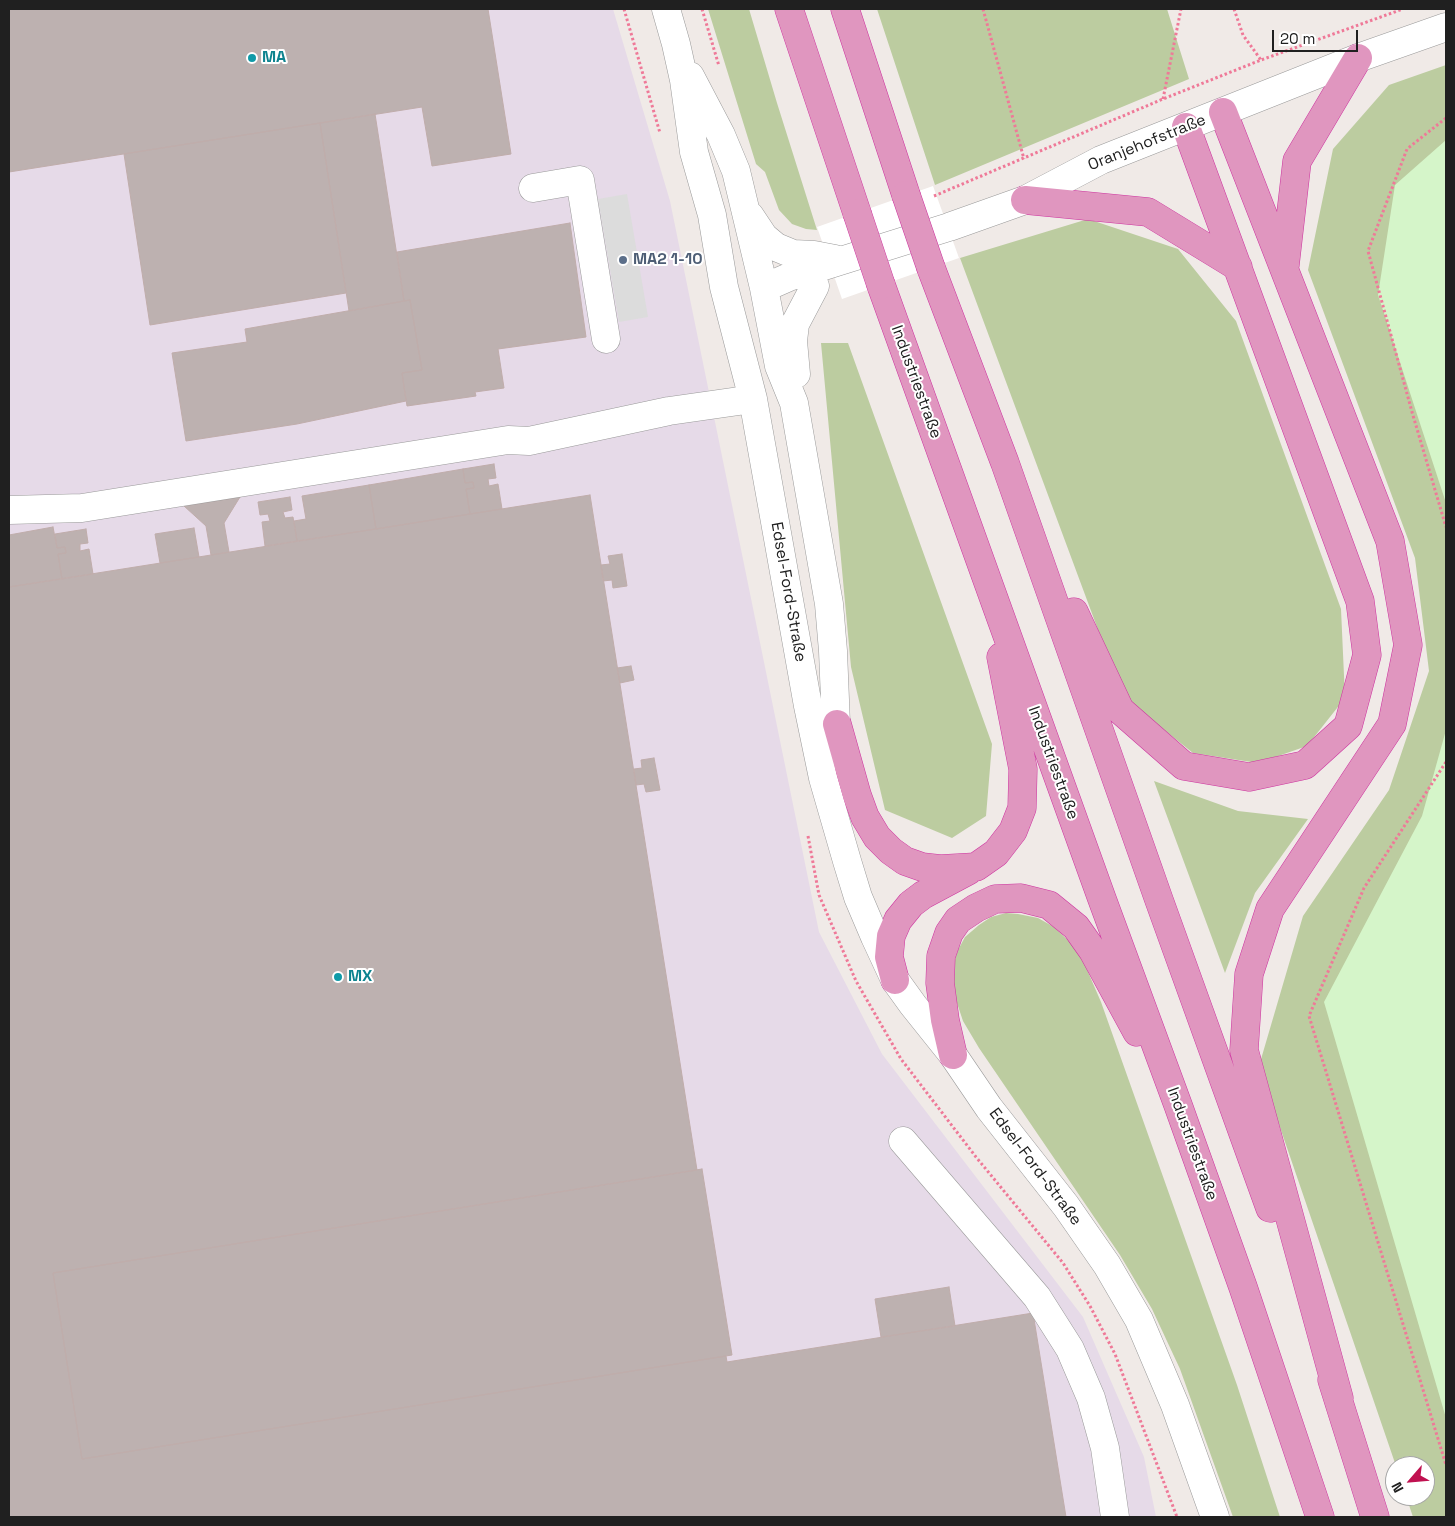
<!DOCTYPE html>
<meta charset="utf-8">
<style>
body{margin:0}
#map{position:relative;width:1455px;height:1526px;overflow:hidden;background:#f0eae7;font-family:"Space Grotesk",sans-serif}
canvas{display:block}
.frame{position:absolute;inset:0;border:10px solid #202020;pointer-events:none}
.north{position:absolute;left:1385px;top:1456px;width:50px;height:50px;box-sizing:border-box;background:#fff;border:1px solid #a6a6a6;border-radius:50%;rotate:243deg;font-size:14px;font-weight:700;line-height:20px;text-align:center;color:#202020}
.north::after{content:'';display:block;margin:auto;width:18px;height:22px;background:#c01150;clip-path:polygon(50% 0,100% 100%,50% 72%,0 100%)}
.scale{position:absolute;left:1272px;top:30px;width:86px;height:22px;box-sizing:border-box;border:2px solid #202020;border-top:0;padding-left:6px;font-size:15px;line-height:18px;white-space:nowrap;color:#202020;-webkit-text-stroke:4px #fff;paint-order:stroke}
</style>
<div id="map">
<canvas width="1455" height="1526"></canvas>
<div class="frame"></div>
<div class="north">N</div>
<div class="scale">20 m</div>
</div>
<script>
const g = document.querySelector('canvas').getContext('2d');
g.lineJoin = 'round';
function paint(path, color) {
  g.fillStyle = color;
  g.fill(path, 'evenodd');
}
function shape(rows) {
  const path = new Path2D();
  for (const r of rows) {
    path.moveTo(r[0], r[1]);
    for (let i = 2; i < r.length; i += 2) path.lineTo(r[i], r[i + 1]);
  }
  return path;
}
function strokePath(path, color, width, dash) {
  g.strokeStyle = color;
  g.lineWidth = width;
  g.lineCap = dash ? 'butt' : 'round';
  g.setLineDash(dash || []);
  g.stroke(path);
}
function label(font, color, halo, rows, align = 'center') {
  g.font = font + ' "Space Grotesk",sans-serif';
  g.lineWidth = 4;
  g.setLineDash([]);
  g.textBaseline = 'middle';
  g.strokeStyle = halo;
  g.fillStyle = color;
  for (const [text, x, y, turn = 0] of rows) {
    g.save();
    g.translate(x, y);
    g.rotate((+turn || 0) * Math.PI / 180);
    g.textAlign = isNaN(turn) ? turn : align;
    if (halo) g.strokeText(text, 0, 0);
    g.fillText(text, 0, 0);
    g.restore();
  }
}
const industrial = shape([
 [9,9,613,9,670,201,819,932,882,1054,1083,1317,1144,1457,1156,1517,9,1517]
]);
const forest = shape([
 [708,9,749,9,777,103,817,230,806,229,792,224,779,210,765,172,756,164],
 [877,9,1167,9,1189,79,935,185],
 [1446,65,1446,1517,1413,1517,1406,1496,1425,1496,1425,1466,1396,1466,1259,1066,1303,916,1389,790,1429,671,1415,558,1308,270,1333,149,1389,85],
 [1088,219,1178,249,1236,321,1341,609,1345,698,1307,746,1258,763,1193,753,1123,697,960,258],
 [821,343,848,343,992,744,986,816,952,838,885,810,851,667],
 [1154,781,1238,811,1308,819,1255,893,1225,973],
 [1006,913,1018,914,1038,918,1054,927,1073,945,1085,965,1101,1002,1237,1385,1280,1517,1233,1517,1180,1369,1152,1309,1120,1255,979,1048,963,1021,956,1000,953,977,954,963,958,950,965,937,979,925,991,917]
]);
const park = shape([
 [1446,140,1446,503,1378,295,1395,185],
 [1446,730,1446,1418,1324,1002,1422,816]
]);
const parking = shape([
 [627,194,648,317,619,322,598,199]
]);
const pier = shape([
 [933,186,959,258,842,299,817,227]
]);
const building = shape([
 [9,9,488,9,511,154,432,166,422,107,9,172,9,9],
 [375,114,404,301,349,311,320,123,375,114],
 [320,123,346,293,150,325,124,154,320,123],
 [570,223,586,337,498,349,504,388,475,392,476,396,407,406,402,373,422,370,410,300,404,301,397,252,570,223],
 [410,300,422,370,402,373,406,401,297,424,186,441,172,353,247,342,245,329,410,300],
 [494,464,496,478,488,479,489,486,498,484,502,509,470,514,466,489,474,488,473,482,465,483,463,469,494,464],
 [463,469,465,483,473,482,474,488,466,489,470,514,376,529,369,485,463,469],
 [369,485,376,529,297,541,294,521,306,519,302,496,369,485],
 [590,495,697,1170,53,1273,82,1459,726,1356,727,1362,1033,1313,1066,1517,9,1517,9,587,590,495],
 [240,497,224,523,229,552,211,555,206,526,184,506,240,497],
 [290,497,292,510,283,512,285,518,293,517,297,541,265,546,262,522,270,521,268,514,260,515,258,502,290,497],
 [53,527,57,548,65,547,66,553,58,554,62,579,9,587,9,535,53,527],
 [194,528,199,557,160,563,155,534,194,528],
 [86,529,88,543,80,544,80,551,89,549,93,574,62,579,58,554,66,553,65,547,57,548,55,534,86,529],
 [622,554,627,586,613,588,612,580,603,581,601,565,610,564,608,556,622,554],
 [631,666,634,680,620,683,617,668,631,666],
 [654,758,660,790,646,792,644,784,636,785,634,769,642,768,641,760,654,758],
 [702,1169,732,1355,82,1459,53,1273,702,1169],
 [949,1287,955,1326,881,1337,875,1299,949,1287]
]);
const path = shape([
 [624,9,660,133],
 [702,9,719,66],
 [983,9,1024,159],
 [1234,9,1243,35,1261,60],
 [1163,99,1181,9],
 [1446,118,1407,149,1368,251,1412,412,1446,527],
 [934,196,1163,99,1261,60,1403,9],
 [1446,762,1364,888,1309,1016,1446,1465],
 [808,836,819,895,856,981,901,1059,976,1157,1063,1263,1090,1306,1115,1354,1177,1517]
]);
const minor = shape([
 [666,9,676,44,684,80,694,152,712,215,724,287,753,399,808,706,823,778,847,861,858,897,875,937,895,980,913,1005,953,1055,989,1108,1066,1206,1107,1265,1139,1320,1175,1405,1215,1517],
 [690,76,721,135,736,171,764,288,779,366,794,403,829,604,833,651,837,749],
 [533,188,580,180,606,339],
 [750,216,764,237,776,247,793,254,814,255,835,259],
 [764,288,789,277,949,227,1025,200,1101,160,1358,58,1446,27],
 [796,374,793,341,795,324,815,286],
 [9,510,82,508,508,440,529,441,669,411,753,399],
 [903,1141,1037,1297,1070,1349,1091,1398,1105,1448,1115,1517]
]);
const highway = shape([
 [789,9,857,213],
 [845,9,906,195],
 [1223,112,1390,541,1408,645,1392,724,1270,909,1249,974,1244,1050,1339,1398],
 [1025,200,1148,212,1238,267],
 [1285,265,1297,161,1358,58],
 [931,268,1005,463,1159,900,1270,1208],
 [881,285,1102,899,1178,1105,1243,1287,1320,1517],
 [1074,612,1120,710,1184,766,1249,777,1305,765,1348,726,1367,655,1360,601,1186,127],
 [837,724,857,795,865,817,877,837,891,851,905,861,922,867,940,869,976,867,996,853,1013,831,1022,808,1023,769,1001,657],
 [895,980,889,957,891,936,898,920,911,904,923,895,968,871],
 [953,1055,945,1020,940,983,941,956,949,933,958,920,976,908,995,899,1021,898,1049,905,1076,927,1093,951,1137,1032],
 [1332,1380,1375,1517]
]);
const highwayBridge = shape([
 [906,195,931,268],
 [857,213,881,285]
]);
const markers = [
 [252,58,5,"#0f9aa8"],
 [623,260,5,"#5c6f8a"],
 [338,977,5,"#0f9aa8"]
];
const cultureNames = [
 ["MA",262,58],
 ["MX",348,977]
];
const streetNames = [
 ["Oranjehofstraße",1147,143,-22],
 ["Industriestraße",916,382,70],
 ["Edsel-Ford-Straße",788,592,80],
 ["Industriestraße",1053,763,70],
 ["Industriestraße",1192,1144,70],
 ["Edsel-Ford-Straße",1035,1167,53]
];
const serviceNames = [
 ["MA2 1-10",633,260]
];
paint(industrial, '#e6dae8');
paint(forest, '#bccca0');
paint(park, '#d5f5c9');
paint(parking, '#dcdcdc');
paint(pier, '#fff');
paint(building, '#bdb1b0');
strokePath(building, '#c0adab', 1);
strokePath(minor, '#9a9a9a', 29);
strokePath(highway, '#cd35a0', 29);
strokePath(path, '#ef7998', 3, [2.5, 2.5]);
strokePath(minor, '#fff', 28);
strokePath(highway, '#e096bf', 28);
strokePath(highwayBridge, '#cd35a0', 29, []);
strokePath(highwayBridge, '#e096bf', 28);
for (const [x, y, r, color] of markers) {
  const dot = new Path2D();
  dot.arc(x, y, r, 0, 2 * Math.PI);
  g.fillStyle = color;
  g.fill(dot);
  strokePath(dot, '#fff', 2);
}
label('bold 16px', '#0d838f', '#fff', cultureNames, 'left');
label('16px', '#202020', '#fff', streetNames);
label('bold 16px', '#4e5e75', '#fff', serviceNames, 'left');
</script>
